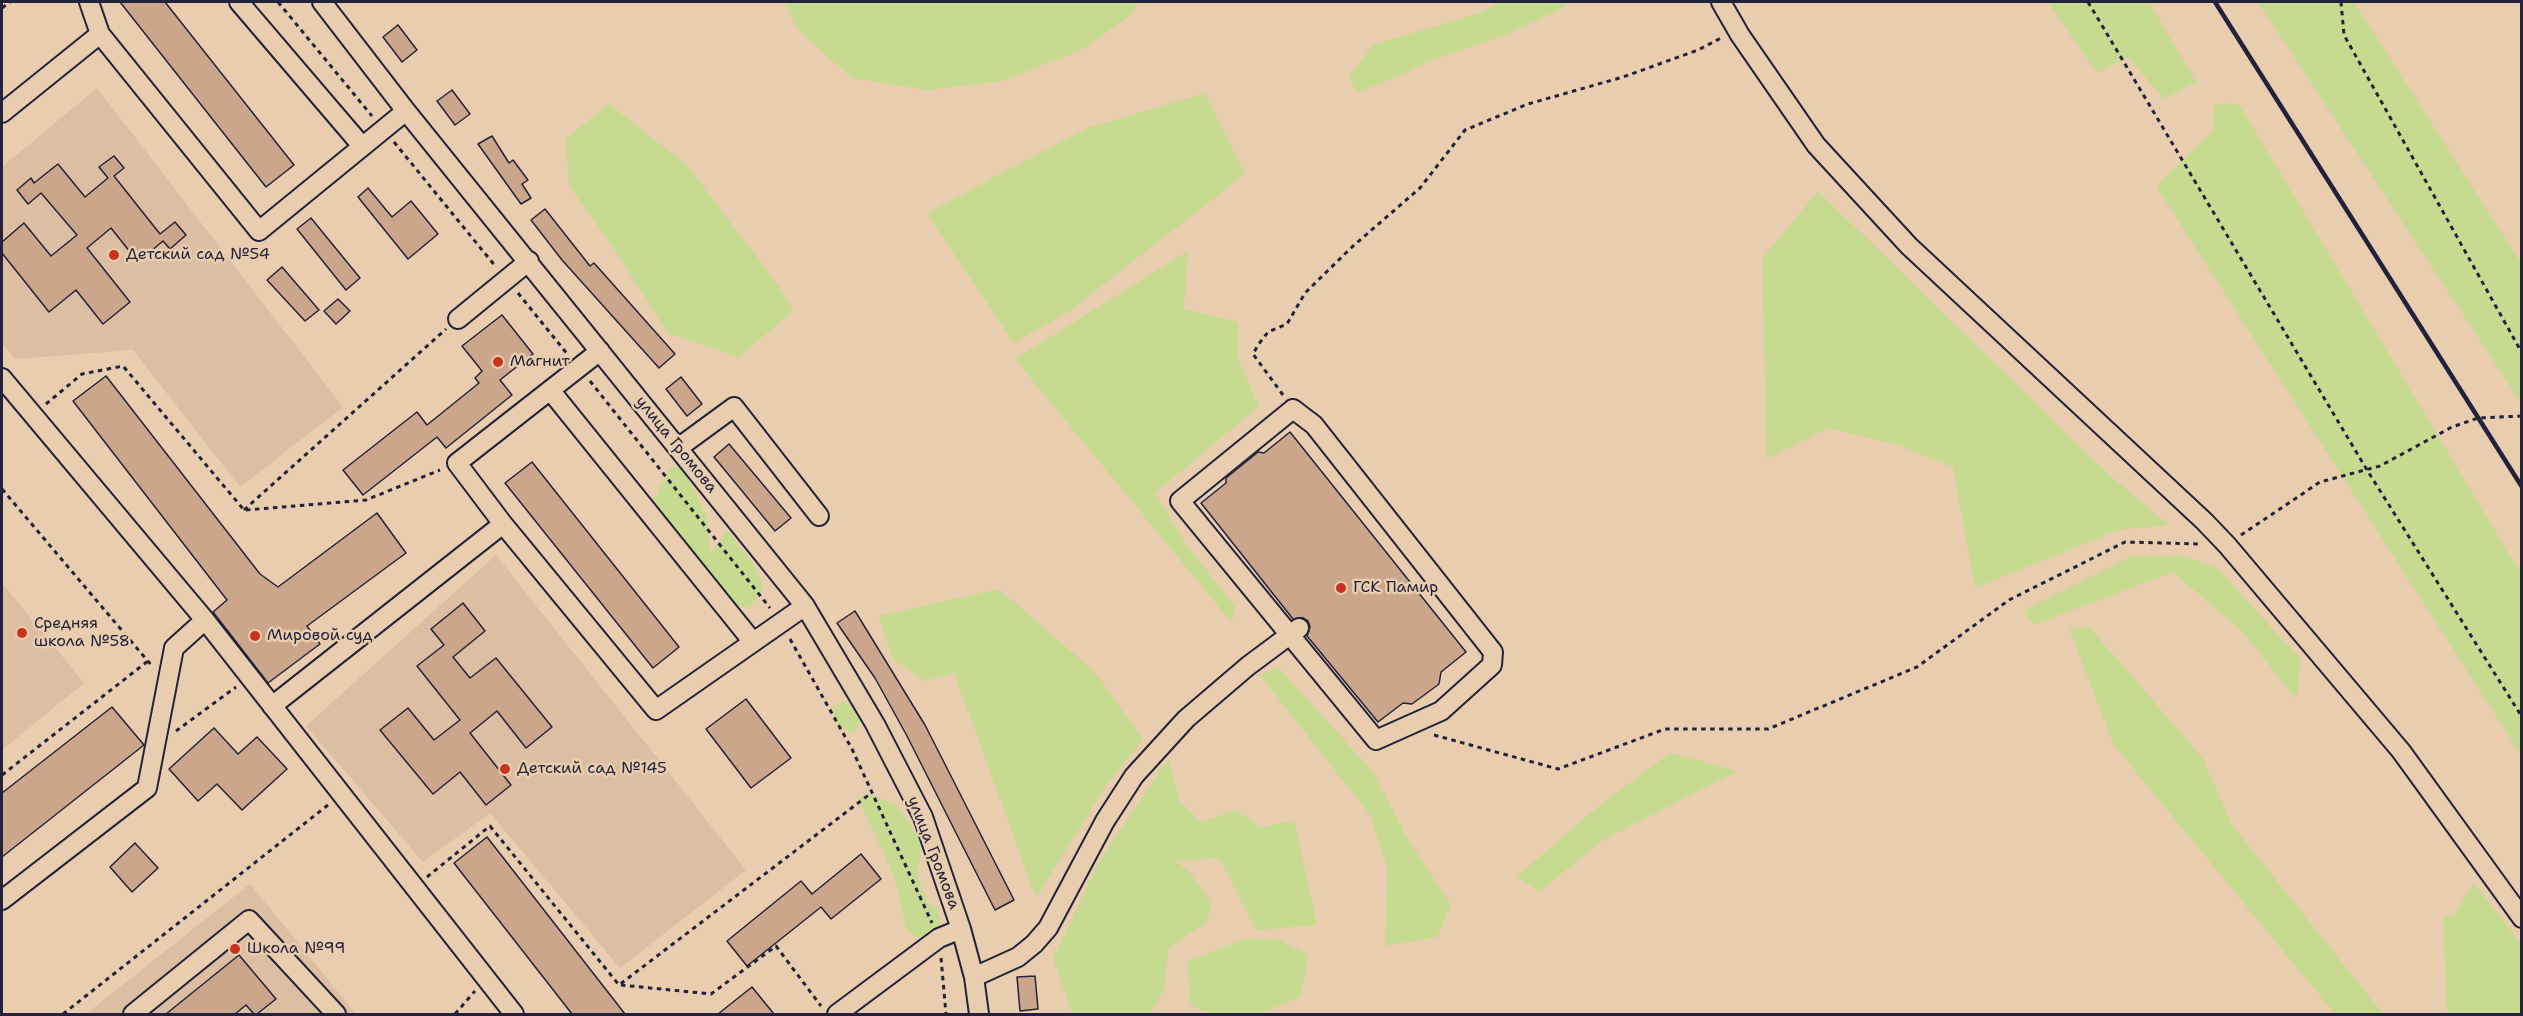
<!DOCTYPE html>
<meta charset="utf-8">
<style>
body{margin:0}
#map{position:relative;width:2523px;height:1016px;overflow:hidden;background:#e8cdaf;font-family:"Shantell Sans",sans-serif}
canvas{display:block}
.frame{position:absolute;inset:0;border:3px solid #22223b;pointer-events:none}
</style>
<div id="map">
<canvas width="2523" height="1016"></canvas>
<div class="frame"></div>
</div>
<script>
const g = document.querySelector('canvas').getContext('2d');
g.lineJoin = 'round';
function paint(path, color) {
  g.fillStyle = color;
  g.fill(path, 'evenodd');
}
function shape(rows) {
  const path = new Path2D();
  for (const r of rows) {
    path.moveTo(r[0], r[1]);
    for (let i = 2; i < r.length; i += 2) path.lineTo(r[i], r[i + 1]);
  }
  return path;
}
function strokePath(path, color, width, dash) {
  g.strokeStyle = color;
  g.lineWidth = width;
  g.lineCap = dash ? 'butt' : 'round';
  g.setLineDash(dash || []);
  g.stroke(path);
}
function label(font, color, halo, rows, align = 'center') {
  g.font = font + ' "Shantell Sans",sans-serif';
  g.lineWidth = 5;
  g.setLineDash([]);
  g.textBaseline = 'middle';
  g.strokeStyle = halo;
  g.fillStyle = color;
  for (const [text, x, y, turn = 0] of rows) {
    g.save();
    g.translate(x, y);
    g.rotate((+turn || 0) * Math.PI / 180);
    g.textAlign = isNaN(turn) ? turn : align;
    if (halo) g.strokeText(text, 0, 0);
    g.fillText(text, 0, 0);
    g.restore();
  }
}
const built = shape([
 [97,88,343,407,240,487,133,350,15,359,2,343,2,167],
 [496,555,746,870,620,968,490,813,423,862,306,726],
 [2,583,84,683,2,750],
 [250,884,356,1014,86,1014]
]);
const green = shape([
 [784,2,1138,2,1131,15,1082,50,1002,81,927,90,852,78,799,31],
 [1500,2,1570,2,1563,8,1510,33,1430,61,1385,82,1357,92,1349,77,1373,45,1479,13],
 [2048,2,2149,2,2196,82,2164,99,2128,57,2097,73],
 [2258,2,2354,2,2521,263,2521,403],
 [1205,93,1245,174,1068,312,1014,343,927,213,1087,128],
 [2230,103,2240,106,2521,574,2521,755,2156,186,2213,130,2214,105],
 [609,104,686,164,778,285,793,311,739,357,668,333,616,252,569,185,566,139],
 [1818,191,2106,472,2169,525,2119,530,1975,588,1953,467,1895,444,1828,428,1767,459,1762,259],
 [1188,251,1184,309,1238,322,1238,360,1259,406,1155,493,1185,543,1235,606,1232,623,1015,359],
 [681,465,707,517,710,555,727,530,754,565,764,588,749,608,727,602,653,500,670,469],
 [2132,556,2184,556,2217,568,2301,660,2296,699,2243,632,2173,572,2034,625,2023,611],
 [999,589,1094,671,1143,739,1105,787,1036,898,954,673,924,681,892,658,878,616],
 [2089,627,2202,757,2232,825,2383,1014,2335,1014,2113,744,2069,628],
 [1278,667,1373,772,1406,836,1451,905,1437,937,1385,946,1387,866,1370,815,1260,675],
 [844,701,853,708,860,721,854,734,837,726,832,707],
 [1670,753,1738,771,1603,840,1540,891,1516,877,1599,806],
 [1168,759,1179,800,1201,822,1235,810,1262,827,1294,820,1317,925,1256,930,1220,858,1176,861,1189,872,1205,892,1211,904,1207,922,1168,948,1165,988,1150,1014,1072,1014,1053,958,1100,860],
 [870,794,898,806,922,843,917,876,928,904,938,908,941,928,926,944,906,928,894,876,858,798],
 [2474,883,2521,944,2521,1014,2447,1014,2443,918,2455,913],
 [1244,939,1277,939,1308,955,1301,996,1260,1014,1211,1014,1191,1005,1187,962]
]);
const building = shape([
 [120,2,165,2,294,165,266,187,120,2],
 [398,25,417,50,402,62,383,37,398,25],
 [452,90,470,114,455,125,437,101,452,90],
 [492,136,509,163,513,160,528,180,522,184,531,198,521,204,478,144,492,136],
 [114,156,124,168,114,176,160,234,175,222,186,235,170,249,163,241,138,262,111,228,87,248,130,302,103,324,76,290,49,312,2,253,2,242,24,223,51,256,77,235,41,193,28,204,17,190,31,178,34,183,58,164,85,197,108,178,99,167,114,156],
 [368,188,392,217,411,201,438,234,408,259,358,197,368,188],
 [545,209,590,266,594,263,675,354,659,368,562,260,531,220,545,209],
 [311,218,360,278,346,290,297,229,311,218],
 [282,267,319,310,305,321,267,280,282,267],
 [338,299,350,311,336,324,324,311,338,299],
 [502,315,533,354,500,380,512,395,446,448,437,437,363,495,343,470,417,412,427,425,479,383,475,378,482,371,462,346,502,315],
 [106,376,260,574,278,587,377,513,406,553,307,626,320,644,268,683,213,612,227,600,73,401,106,376],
 [681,377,702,404,687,416,666,389,681,377],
 [1290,432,1466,652,1441,672,1439,684,1412,704,1403,703,1378,722,1307,636,1310,627,1308,621,1303,618,1293,619,1201,503,1226,483,1226,478,1258,452,1264,453,1290,432],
 [729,444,791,518,775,531,714,457,729,444],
 [532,462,679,647,653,668,505,483,532,462],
 [463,603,485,631,453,657,470,678,496,658,552,727,526,748,497,711,470,733,511,785,486,805,460,772,433,794,380,730,408,708,434,740,460,720,417,666,444,645,431,629,463,603],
 [855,611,925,725,1014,900,995,910,907,736,875,678,837,623,855,611],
 [746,699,791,758,751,788,706,729,746,699],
 [112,707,144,745,2,857,2,793,112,707],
 [214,728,238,754,257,737,287,769,242,810,217,784,198,801,169,769,214,728],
 [487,837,625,1014,572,1014,454,863,487,837],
 [135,843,158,868,132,892,110,867,135,843],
 [861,854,881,879,831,919,821,907,747,966,727,941,801,881,812,894,861,854],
 [239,955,276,999,257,1014,254,1014,246,1005,235,1014,166,1014,239,955],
 [1035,976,1038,1009,1020,1011,1017,977,1035,976],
 [752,987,774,1014,718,1014,752,987]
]);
const path = shape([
 [278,2,372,116],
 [2088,2,2367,470,2522,717],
 [2341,2,2344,35,2522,353],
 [2,8,10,2],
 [394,142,496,267],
 [518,293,568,355],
 [590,381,770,608],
 [1283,395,1253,354,1258,345,1268,332,1287,324,1305,293,1352,247,1420,188,1465,130,1528,104,1623,77,1698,50,1723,37],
 [46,404,82,374,123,366,244,510],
 [2,489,152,666],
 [244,510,446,329],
 [246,510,366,500,440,470],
 [2241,535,2320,482,2380,466,2452,427,2478,418,2522,416],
 [790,639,852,749,932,923],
 [176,731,236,687],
 [1434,735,1558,769,1665,729,1768,729,1917,667,2009,600,2125,542,2202,544],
 [2,775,148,661],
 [427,877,490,826,619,985,870,794],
 [941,958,946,1014],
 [621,985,711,994,776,946,821,1006],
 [63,1014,328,805],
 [455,1014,475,991]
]);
const minor = shape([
 [89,2,100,34,259,231,406,111],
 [239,2,362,146],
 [322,2,406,111,805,606,875,724,923,817,961,929,974,977,979,1014],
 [1721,2,1740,35,1816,145,1909,246,2204,521,2227,545,2401,751,2522,918],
 [2,113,100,34],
 [458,319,529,261],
 [2,378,205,620,514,1014],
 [550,390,753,642],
 [1293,409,1314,425,1493,652,1492,665,1441,711,1376,740,1180,501,1293,409],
 [678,448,734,407,819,516],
 [503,524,656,710,805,606],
 [272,706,503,524,457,463,600,351],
 [2,900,147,788,174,648,205,620],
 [974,977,1018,957,1034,944,1048,928,1105,821,1134,776,1186,719,1248,666,1299,628],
 [133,1014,249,920,336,1014],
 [837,1014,939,938,961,929]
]);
const rail = shape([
 [2215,2,2522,487]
]);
const markers = [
 [114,255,6,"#c8321e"],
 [498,362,6,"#c8321e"],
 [1341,588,6,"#c8321e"],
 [22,633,6,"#c8321e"],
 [255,636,6,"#c8321e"],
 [505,769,6,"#c8321e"],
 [235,949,6,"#c8321e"]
];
const poiNames = [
 ["Детский сад №54",126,255],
 ["Магнит",510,362],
 ["ГСК Памир",1353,588],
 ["Средняя",34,624],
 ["школа №58",34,642],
 ["Мировой суд",267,636],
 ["Детский сад №145",517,769],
 ["Школа №99",247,949]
];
const streetNames = [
 ["улица Громова",676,445,51],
 ["улица Громова",933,853,69]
];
paint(built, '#dcbea2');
paint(green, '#c7db90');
paint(building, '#cca68b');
strokePath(building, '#22223b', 1.5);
strokePath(minor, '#22223b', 22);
strokePath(path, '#22223b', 3, [4.5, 4.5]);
strokePath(minor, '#e8cdaf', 18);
strokePath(rail, '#22223b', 4.5);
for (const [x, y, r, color] of markers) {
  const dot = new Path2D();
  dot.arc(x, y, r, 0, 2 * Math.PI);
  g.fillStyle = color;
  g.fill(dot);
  strokePath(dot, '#e8cdaf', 2);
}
label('16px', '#22223b', '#e8cdaf', poiNames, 'left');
label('16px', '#22223b', '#e8cdaf', streetNames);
</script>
